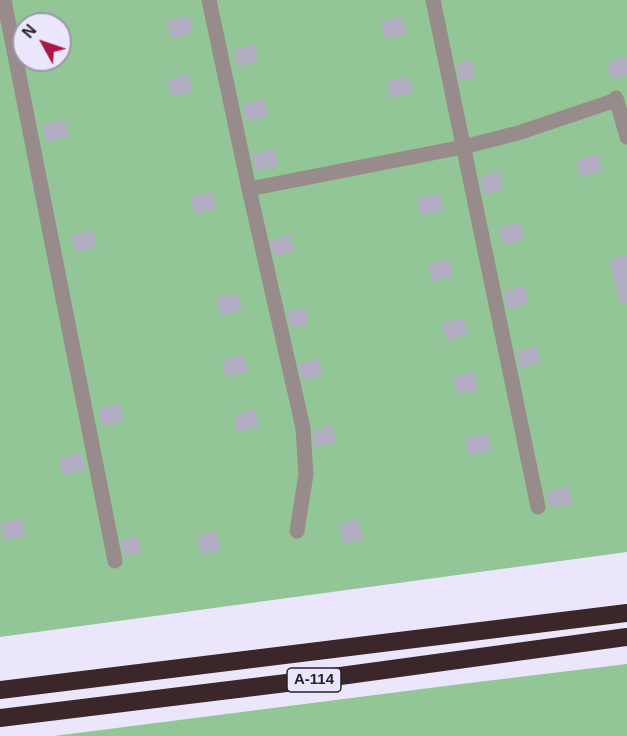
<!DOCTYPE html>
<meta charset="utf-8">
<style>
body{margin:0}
#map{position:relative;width:627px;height:736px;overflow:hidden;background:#ece6fd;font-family:Helvetica,sans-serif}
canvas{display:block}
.north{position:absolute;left:12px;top:12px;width:60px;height:60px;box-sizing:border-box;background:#ece6fd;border:2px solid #9c98a9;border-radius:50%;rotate:310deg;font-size:16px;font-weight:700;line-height:24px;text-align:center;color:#24222a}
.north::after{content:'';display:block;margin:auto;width:21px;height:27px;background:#ac1741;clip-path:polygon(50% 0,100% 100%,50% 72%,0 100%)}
</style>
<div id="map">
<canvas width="627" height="736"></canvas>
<div class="north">N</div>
</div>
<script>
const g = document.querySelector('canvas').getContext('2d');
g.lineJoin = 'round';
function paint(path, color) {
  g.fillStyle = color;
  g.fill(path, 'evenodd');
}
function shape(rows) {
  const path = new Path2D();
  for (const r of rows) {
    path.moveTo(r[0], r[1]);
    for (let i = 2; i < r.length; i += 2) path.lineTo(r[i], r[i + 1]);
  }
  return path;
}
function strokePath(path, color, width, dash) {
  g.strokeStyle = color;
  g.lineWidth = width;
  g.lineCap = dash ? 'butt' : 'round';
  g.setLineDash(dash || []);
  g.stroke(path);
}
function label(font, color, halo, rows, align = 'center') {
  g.font = font + ' Helvetica,sans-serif';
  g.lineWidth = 4.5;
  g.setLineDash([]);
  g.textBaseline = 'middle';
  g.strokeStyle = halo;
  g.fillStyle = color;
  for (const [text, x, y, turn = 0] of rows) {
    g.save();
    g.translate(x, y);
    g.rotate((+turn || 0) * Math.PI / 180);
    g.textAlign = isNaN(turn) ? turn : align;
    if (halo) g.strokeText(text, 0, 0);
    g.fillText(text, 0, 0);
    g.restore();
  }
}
const green = shape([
 [0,0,627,0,627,552,0,637],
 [24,24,60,24,60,60,24,60],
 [627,664,627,736,54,736,461,684]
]);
const building = shape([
 [189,16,193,33,171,38,167,21],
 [403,17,406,34,385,39,381,22],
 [255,44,258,62,237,66,233,50],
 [627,57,627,75,611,79,608,62],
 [472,60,475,78,460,81,456,64],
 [189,74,193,92,171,96,168,80],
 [409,76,413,93,391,98,387,81],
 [264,99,268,117,246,121,242,105],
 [64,120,68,137,46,142,42,125],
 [274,149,278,166,256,171,252,154],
 [598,154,602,172,580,177,577,160],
 [500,172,503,190,483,194,480,177],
 [213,192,216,209,195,214,191,197],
 [439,193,443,211,421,215,417,199],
 [520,222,524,240,502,244,499,228],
 [93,230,97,247,75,252,71,235],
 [291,235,294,252,274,256,270,240],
 [627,255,627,303,620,304,610,259],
 [450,259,453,276,432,281,428,264],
 [525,286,529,304,507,308,504,291],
 [238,293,242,310,220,315,217,298],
 [306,307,309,324,291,328,287,312],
 [464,318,467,335,446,340,442,323],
 [537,346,540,363,519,368,516,351],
 [244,355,248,372,226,377,222,360],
 [319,359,322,376,302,380,298,364],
 [475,372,478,390,457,394,453,377],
 [120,404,123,421,102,426,98,409],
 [255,410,259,427,237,432,234,415],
 [332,425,336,443,314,447,313,430],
 [487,433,491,451,469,455,465,439],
 [81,453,85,470,63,475,59,458],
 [568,486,572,504,550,508,546,492],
 [22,518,26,536,4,540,0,524],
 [359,520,363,539,344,544,339,525],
 [216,531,221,550,202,555,197,536],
 [137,536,141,553,124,557,121,540]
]);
const minor = shape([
 [4,0,115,561],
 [209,0,249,189,303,428,306,474,297,531],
 [433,0,538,507],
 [616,98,627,137],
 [249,189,463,147,518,133,616,100]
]);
const highway = shape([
 [0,690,627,613],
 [0,718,311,680,627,637]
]);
const shields = [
 [314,680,54]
];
const shieldNames = [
 ["А-114",314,680]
];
paint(green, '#92c696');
paint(building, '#b3adc3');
strokePath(minor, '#978b8c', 15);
strokePath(highway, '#3b2629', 18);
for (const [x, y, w] of shields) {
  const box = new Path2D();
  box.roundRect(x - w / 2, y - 12, w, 24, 4.5);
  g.fillStyle = '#ece6fd';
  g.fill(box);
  strokePath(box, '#24222a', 1.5);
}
label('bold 15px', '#24222a', null, shieldNames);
</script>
